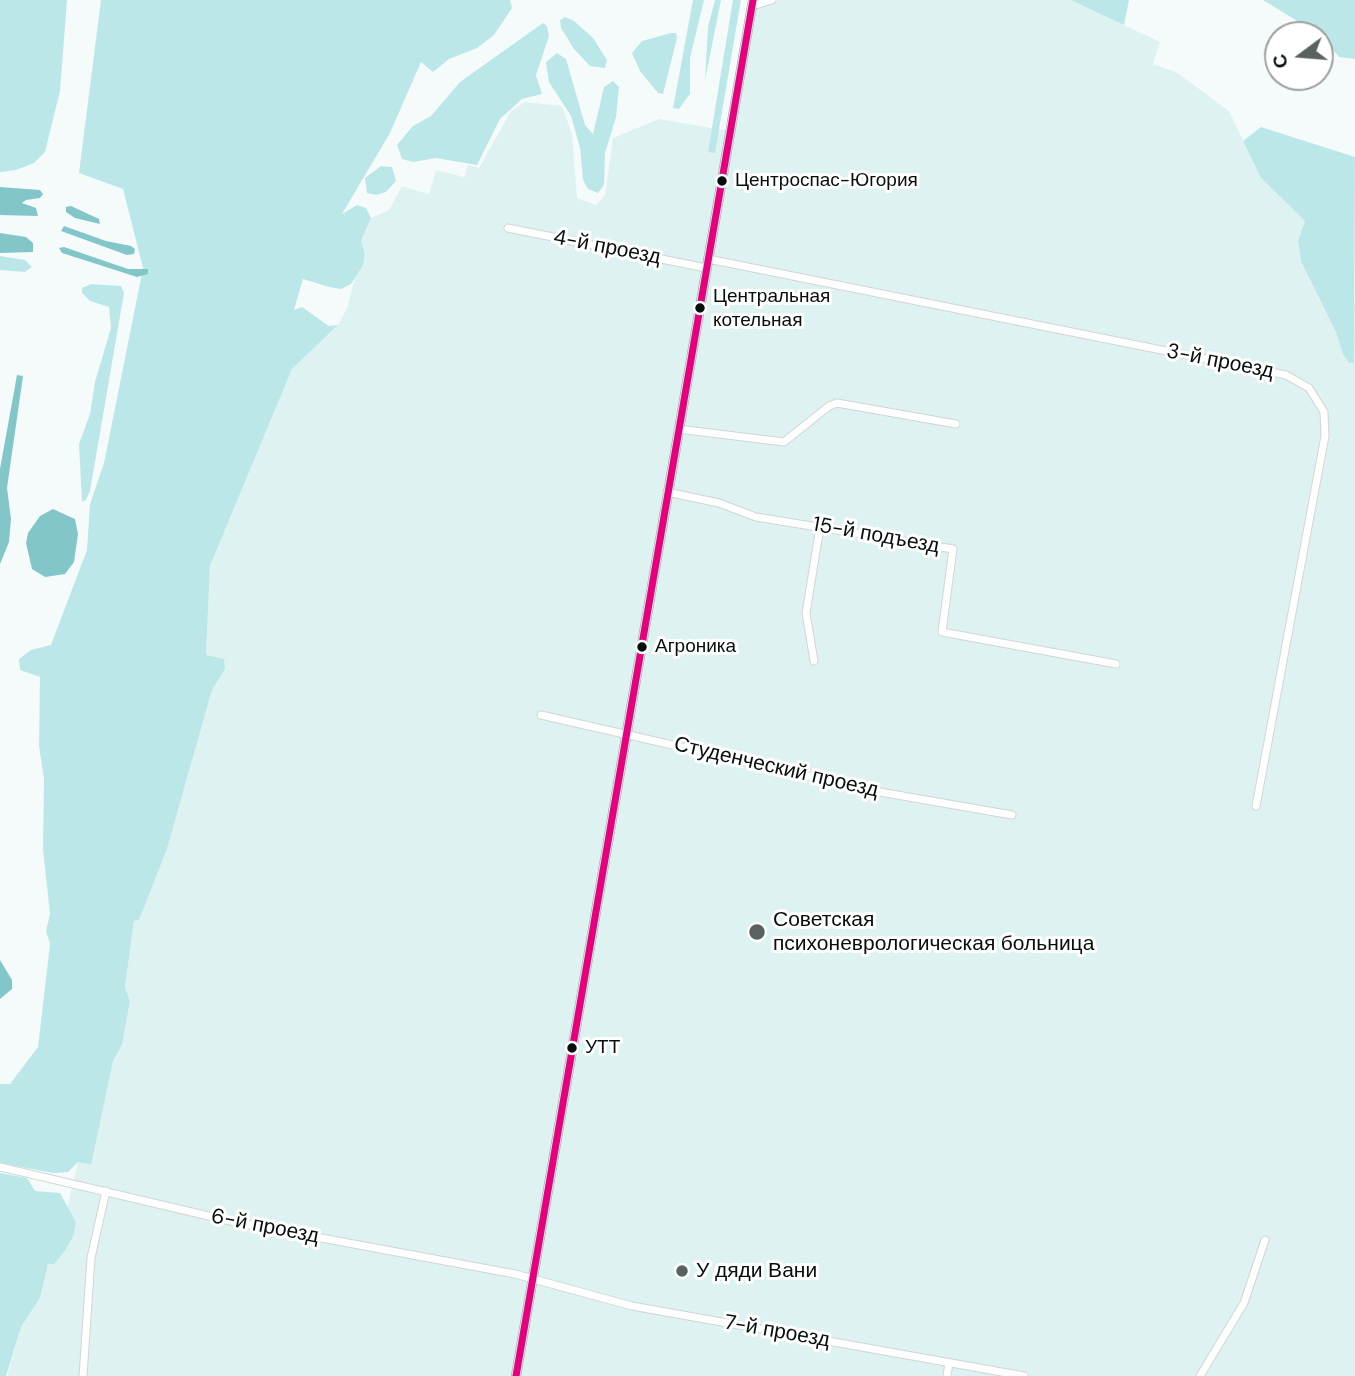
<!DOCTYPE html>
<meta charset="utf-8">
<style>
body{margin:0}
#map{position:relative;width:1355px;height:1376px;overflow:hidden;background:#f5fbfb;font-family:"DM Sans",sans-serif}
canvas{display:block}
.north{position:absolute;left:1264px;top:21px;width:70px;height:70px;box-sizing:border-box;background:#fff;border:2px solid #9c9f9f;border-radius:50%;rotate:254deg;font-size:19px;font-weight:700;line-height:28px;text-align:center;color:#070e0e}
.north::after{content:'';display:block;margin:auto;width:24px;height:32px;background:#5a6161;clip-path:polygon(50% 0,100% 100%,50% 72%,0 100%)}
</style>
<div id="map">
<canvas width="1355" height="1376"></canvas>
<div class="north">С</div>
</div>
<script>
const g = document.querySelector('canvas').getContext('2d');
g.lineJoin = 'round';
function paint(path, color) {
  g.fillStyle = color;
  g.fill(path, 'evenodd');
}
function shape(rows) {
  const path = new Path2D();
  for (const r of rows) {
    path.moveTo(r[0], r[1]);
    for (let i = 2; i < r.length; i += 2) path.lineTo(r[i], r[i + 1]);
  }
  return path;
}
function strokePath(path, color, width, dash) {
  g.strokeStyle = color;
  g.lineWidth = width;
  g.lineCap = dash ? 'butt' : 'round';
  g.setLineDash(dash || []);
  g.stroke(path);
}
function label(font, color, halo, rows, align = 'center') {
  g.font = font + ' "DM Sans",sans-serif';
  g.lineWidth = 6;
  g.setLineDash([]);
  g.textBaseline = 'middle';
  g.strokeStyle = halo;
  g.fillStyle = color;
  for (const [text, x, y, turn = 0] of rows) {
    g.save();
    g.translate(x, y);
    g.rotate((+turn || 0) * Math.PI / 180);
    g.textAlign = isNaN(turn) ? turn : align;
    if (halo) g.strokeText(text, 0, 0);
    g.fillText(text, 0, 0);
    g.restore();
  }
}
const built = shape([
 [758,0,1071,0,1160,42,1153,64,1176,72,1229,111,1261,178,1314,229,1319,297,1355,304,1355,1376,7,1376,21,1327,40,1298,48,1263,54,1263,78,1162,90,1165,113,1061,122,1045,130,1001,125,987,134,920,139,920,167,849,212,690,225,669,206,655,210,566,292,369,338,325,347,308,355,277,363,265,365,254,361,241,371,218,389,210,402,186,429,194,436,170,464,177,468,165,479,168,511,111,525,102,562,106,572,134,577,198,596,205,605,195,613,138,659,119,734,132]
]);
const green = shape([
 [0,0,67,0,60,91,45,152,34,163,16,170,0,172],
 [101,0,510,0,512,8,494,35,477,48,449,59,433,72,421,62,390,133,342,214,357,205,366,208,371,218,361,241,365,254,363,265,351,284,341,289,329,287,303,279,294,310,302,307,329,326,338,325,292,369,210,566,206,655,224,659,225,669,212,690,167,849,139,920,134,921,125,987,130,1001,122,1045,113,1061,91,1165,78,1162,68,1172,53,1173,0,1163,0,1084,10,1084,38,1047,50,944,46,931,50,914,43,849,44,779,39,746,40,677,20,670,19,659,31,650,51,645,87,550,90,504,104,463,143,268,123,189,79,173],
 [693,0,704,0,690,58,690,94,679,109,673,108],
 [715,0,721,0,705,80,708,27],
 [733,0,741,0,715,153,708,152],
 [1071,0,1129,0,1124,25,1098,13],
 [1263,0,1355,0,1355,59,1339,57,1320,35],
 [565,17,574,21,593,38,607,60,605,68,590,66,574,49,561,28,560,20],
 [543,23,547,26,549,36,536,75,542,94,522,99,500,119,477,165,436,158,413,162,402,159,397,145,413,126,431,116,460,82],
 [671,33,676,33,677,38,663,94,658,93,640,71,632,53,642,41],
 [557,53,566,59,585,125,593,134,604,87,613,81,619,87,616,117,605,153,604,185,598,193,588,189,583,180,580,148,571,116,549,82,546,62],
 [1261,127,1355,157,1354,363,1349,363,1343,354,1336,332,1301,261,1298,241,1305,221,1261,178,1243,141],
 [381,166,392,167,396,181,386,192,376,195,367,193,365,178],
 [0,256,25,260,32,267,25,272,0,270],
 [91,284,121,286,124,293,90,491,86,500,82,502,79,444,90,414,95,382,111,328,109,307,90,301,82,293,82,288],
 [0,1173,27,1178,35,1191,60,1193,76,1222,73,1237,64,1252,54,1264,48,1264,40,1298,21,1327,6,1376,0,1376]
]);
const water = shape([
 [0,187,40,190,43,194,40,198,26,200,22,203,36,208,38,216,0,215],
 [71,206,99,219,100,224,75,218,66,212,66,207],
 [64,226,106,241,131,246,135,249,134,254,127,255,61,231],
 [0,233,26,237,33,243,33,252,0,253],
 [64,247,128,269,148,269,148,274,137,277,62,253,59,248],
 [17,375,23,376,7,488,11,519,9,542,0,564,0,469],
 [53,509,75,519,78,534,74,562,65,574,45,577,32,569,26,543,28,533,40,516],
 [0,960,12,980,12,989,0,999]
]);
const minor = shape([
 [752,6,772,0],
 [508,228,706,268],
 [708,259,1286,375,1309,388,1324,412,1325,436,1256,806],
 [678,429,784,442,829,406,837,403,956,424],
 [667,492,719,503,756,517,953,549,942,632,1116,664],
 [814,661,806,613,820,527],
 [541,715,874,791,1012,815],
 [0,1167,230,1221,515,1274,632,1306,1024,1376],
 [83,1376,91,1258,106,1191],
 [947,1376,949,1363],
 [1200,1376,1244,1303,1265,1240]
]);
const major = shape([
 [516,1376,753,0]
]);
const bus1 = shape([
 [516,1376,753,0]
]);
const markers = [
 [722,181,6,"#070e0e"],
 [700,308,6,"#070e0e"],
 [642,647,6,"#070e0e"],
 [757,932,9,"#5a6161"],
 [572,1048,6,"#070e0e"],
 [682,1271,7,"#5a6161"]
];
const busNames = [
 ["Центроспас-Югория",735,181],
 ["Центральная",713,297],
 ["котельная",713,321],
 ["Агроника",655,647],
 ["УТТ",585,1048]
];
const streetNames = [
 ["4-й проезд",607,248,11],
 ["3-й проезд",1220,362,11],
 ["15-й подъезд",876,536,10],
 ["Студенческий проезд",776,768,13],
 ["6-й проезд",265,1227,11],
 ["7-й проезд",777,1332,10]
];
const poiNames = [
 ["Советская",773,920],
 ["психоневрологическая больница",773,944],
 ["У дяди Вани",696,1271]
];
paint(built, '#dff2f2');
paint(green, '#bce7e9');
paint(water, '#82c6c9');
strokePath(minor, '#d0d6d6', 9);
strokePath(major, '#93a4a5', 10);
strokePath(minor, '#fefefe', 7);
strokePath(major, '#dde7e7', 9);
strokePath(bus1, '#e5007d', 7);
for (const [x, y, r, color] of markers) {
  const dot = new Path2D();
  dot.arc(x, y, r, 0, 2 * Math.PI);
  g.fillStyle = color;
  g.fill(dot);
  strokePath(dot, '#fff', 2.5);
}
label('19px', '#070e0e', '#fff', busNames, 'left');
label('21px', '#070e0e', '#fff', streetNames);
label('21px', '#070e0e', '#fff', poiNames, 'left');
</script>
